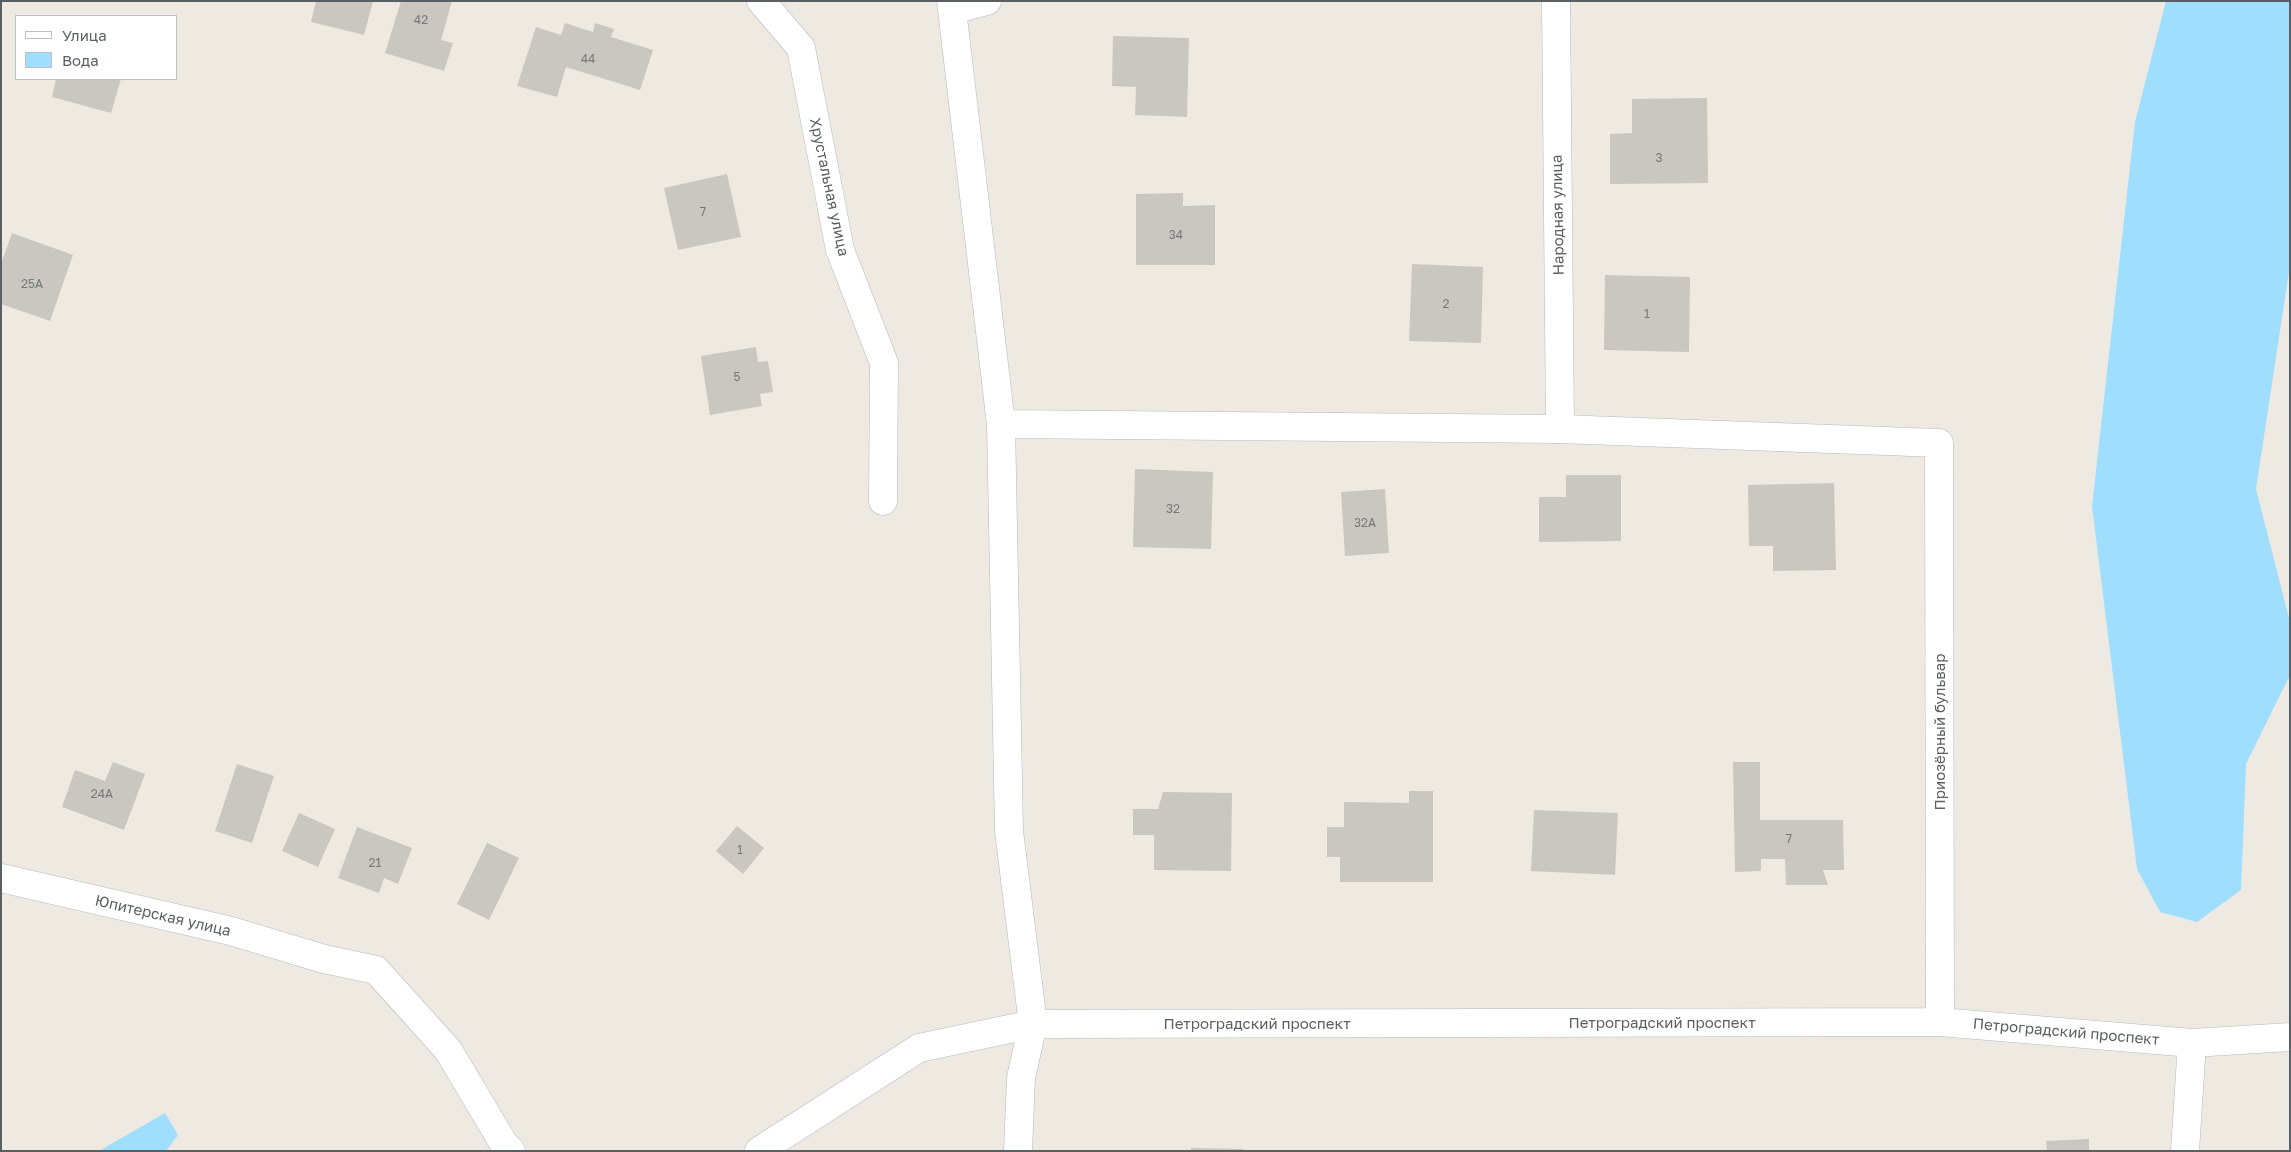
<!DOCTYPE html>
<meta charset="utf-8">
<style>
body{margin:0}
#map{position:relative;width:2291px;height:1152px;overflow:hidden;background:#eeeae1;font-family:"Golos Text",sans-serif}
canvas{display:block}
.frame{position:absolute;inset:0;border:2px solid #5a5f63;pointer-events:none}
.legend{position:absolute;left:15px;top:15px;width:162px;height:65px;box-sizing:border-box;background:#fff;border:1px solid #bdbfc1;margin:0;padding:6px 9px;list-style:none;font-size:15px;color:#5a5f63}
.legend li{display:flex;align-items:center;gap:10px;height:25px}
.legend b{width:25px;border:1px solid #bdbfc1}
</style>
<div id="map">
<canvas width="2291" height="1152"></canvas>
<div class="frame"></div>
<ul class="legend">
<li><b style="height:6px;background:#fff"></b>Улица</li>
<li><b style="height:14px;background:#a0deff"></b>Вода</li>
</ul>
</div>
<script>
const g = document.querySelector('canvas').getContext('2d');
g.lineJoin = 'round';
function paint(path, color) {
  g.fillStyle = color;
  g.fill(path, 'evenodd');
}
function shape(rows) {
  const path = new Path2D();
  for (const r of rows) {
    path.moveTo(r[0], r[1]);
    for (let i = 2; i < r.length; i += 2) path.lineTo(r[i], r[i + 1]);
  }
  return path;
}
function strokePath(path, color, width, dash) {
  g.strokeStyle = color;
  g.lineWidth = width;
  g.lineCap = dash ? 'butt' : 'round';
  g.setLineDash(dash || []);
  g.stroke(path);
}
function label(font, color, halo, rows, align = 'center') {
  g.font = font + ' "Golos Text",sans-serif';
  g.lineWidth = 4;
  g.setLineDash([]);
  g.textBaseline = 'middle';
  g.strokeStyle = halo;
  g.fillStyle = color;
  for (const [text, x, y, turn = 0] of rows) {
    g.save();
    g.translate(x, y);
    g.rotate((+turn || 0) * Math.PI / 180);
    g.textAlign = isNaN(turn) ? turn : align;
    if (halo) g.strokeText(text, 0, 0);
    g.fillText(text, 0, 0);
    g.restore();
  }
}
const water = shape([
 [2166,1,2290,1,2290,265,2256,489,2290,622,2290,675,2246,764,2241,890,2197,922,2160,912,2137,869,2092,506,2135,122],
 [165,1113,178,1135,166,1151,99,1151]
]);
const building = shape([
 [316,1,373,1,364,35,311,22],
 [401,1,452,1,441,40,453,43,444,71,385,53],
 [565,23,593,32,595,23,614,29,611,37,653,50,640,90,566,67,557,97,517,86,536,27,561,35],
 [1113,36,1189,38,1187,117,1135,115,1136,87,1112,86],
 [56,79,121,79,111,113,52,97],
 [1707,98,1708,183,1610,184,1610,134,1632,133,1632,99],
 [727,174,741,237,678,250,664,188],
 [1183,193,1183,206,1215,205,1215,265,1136,265,1136,194],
 [12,233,73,255,50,321,1,304,1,264],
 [1412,264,1483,267,1481,343,1409,341],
 [1605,275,1690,277,1689,352,1604,350],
 [756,347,758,362,768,361,773,392,760,394,762,406,710,415,701,356],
 [1135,469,1213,472,1211,549,1133,547],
 [1566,475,1621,475,1621,541,1539,542,1539,497,1566,497],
 [1834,483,1836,570,1773,571,1773,546,1749,546,1748,485],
 [1385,489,1389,553,1345,556,1341,492],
 [113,762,145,774,124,830,62,807,75,770,105,781],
 [1733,762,1760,762,1760,820,1843,820,1844,870,1823,870,1828,885,1786,885,1785,859,1761,859,1761,871,1735,872],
 [237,764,274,776,252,843,215,831],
 [1409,791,1433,791,1433,882,1340,882,1340,857,1327,857,1327,827,1344,827,1344,802,1409,803],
 [1163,792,1232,793,1231,871,1154,870,1154,835,1133,835,1133,809,1158,809],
 [1534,810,1618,813,1615,875,1531,871],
 [299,813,335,829,318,867,282,851],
 [737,826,764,848,743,874,716,851],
 [357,827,412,848,398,884,384,878,379,893,338,878],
 [487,843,519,858,489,920,457,904],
 [2089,1139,2089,1151,2047,1151,2046,1141],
 [1191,1148,1243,1149,1243,1151,1191,1151]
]);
const minor = shape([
 [761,1,801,48,840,250,884,363,883,501],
 [951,1,1001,424,1009,831,1033,1024,1021,1078,1018,1151],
 [1556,1,1560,429],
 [952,10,987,1],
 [1001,424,1560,429,1939,443,1940,1022],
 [1,878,231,931,324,959,376,970,448,1050,504,1144,511,1151],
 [759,1151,919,1048,1033,1024,1940,1022,2192,1043,2290,1037],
 [2185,1151,2192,1043]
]);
const numberNames = [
 ["42",421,20],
 ["44",588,59],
 ["3",1659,158],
 ["7",703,212],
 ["34",1176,235],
 ["25А",32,284],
 ["2",1446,304],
 ["1",1647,314],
 ["5",737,377],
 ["32",1173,509],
 ["32А",1365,523],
 ["24А",102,794],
 ["7",1789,839],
 ["1",740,850],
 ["21",375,863]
];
const streetNames = [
 ["Хрустальная улица",829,187,78],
 ["Народная улица",1558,215,-91],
 ["Приозёрный бульвар",1940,732,-90],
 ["Юпитерская улица",163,916,13],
 ["Петроградский проспект",1662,1023],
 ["Петроградский проспект",1257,1024],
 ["Петроградский проспект",2066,1032,5]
];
paint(water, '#a0deff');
paint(building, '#cac7c0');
strokePath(minor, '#b4b8bd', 29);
strokePath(minor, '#fff', 28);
label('12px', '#76797a', null, numberNames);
label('15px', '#5a5f63', '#fff', streetNames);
</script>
